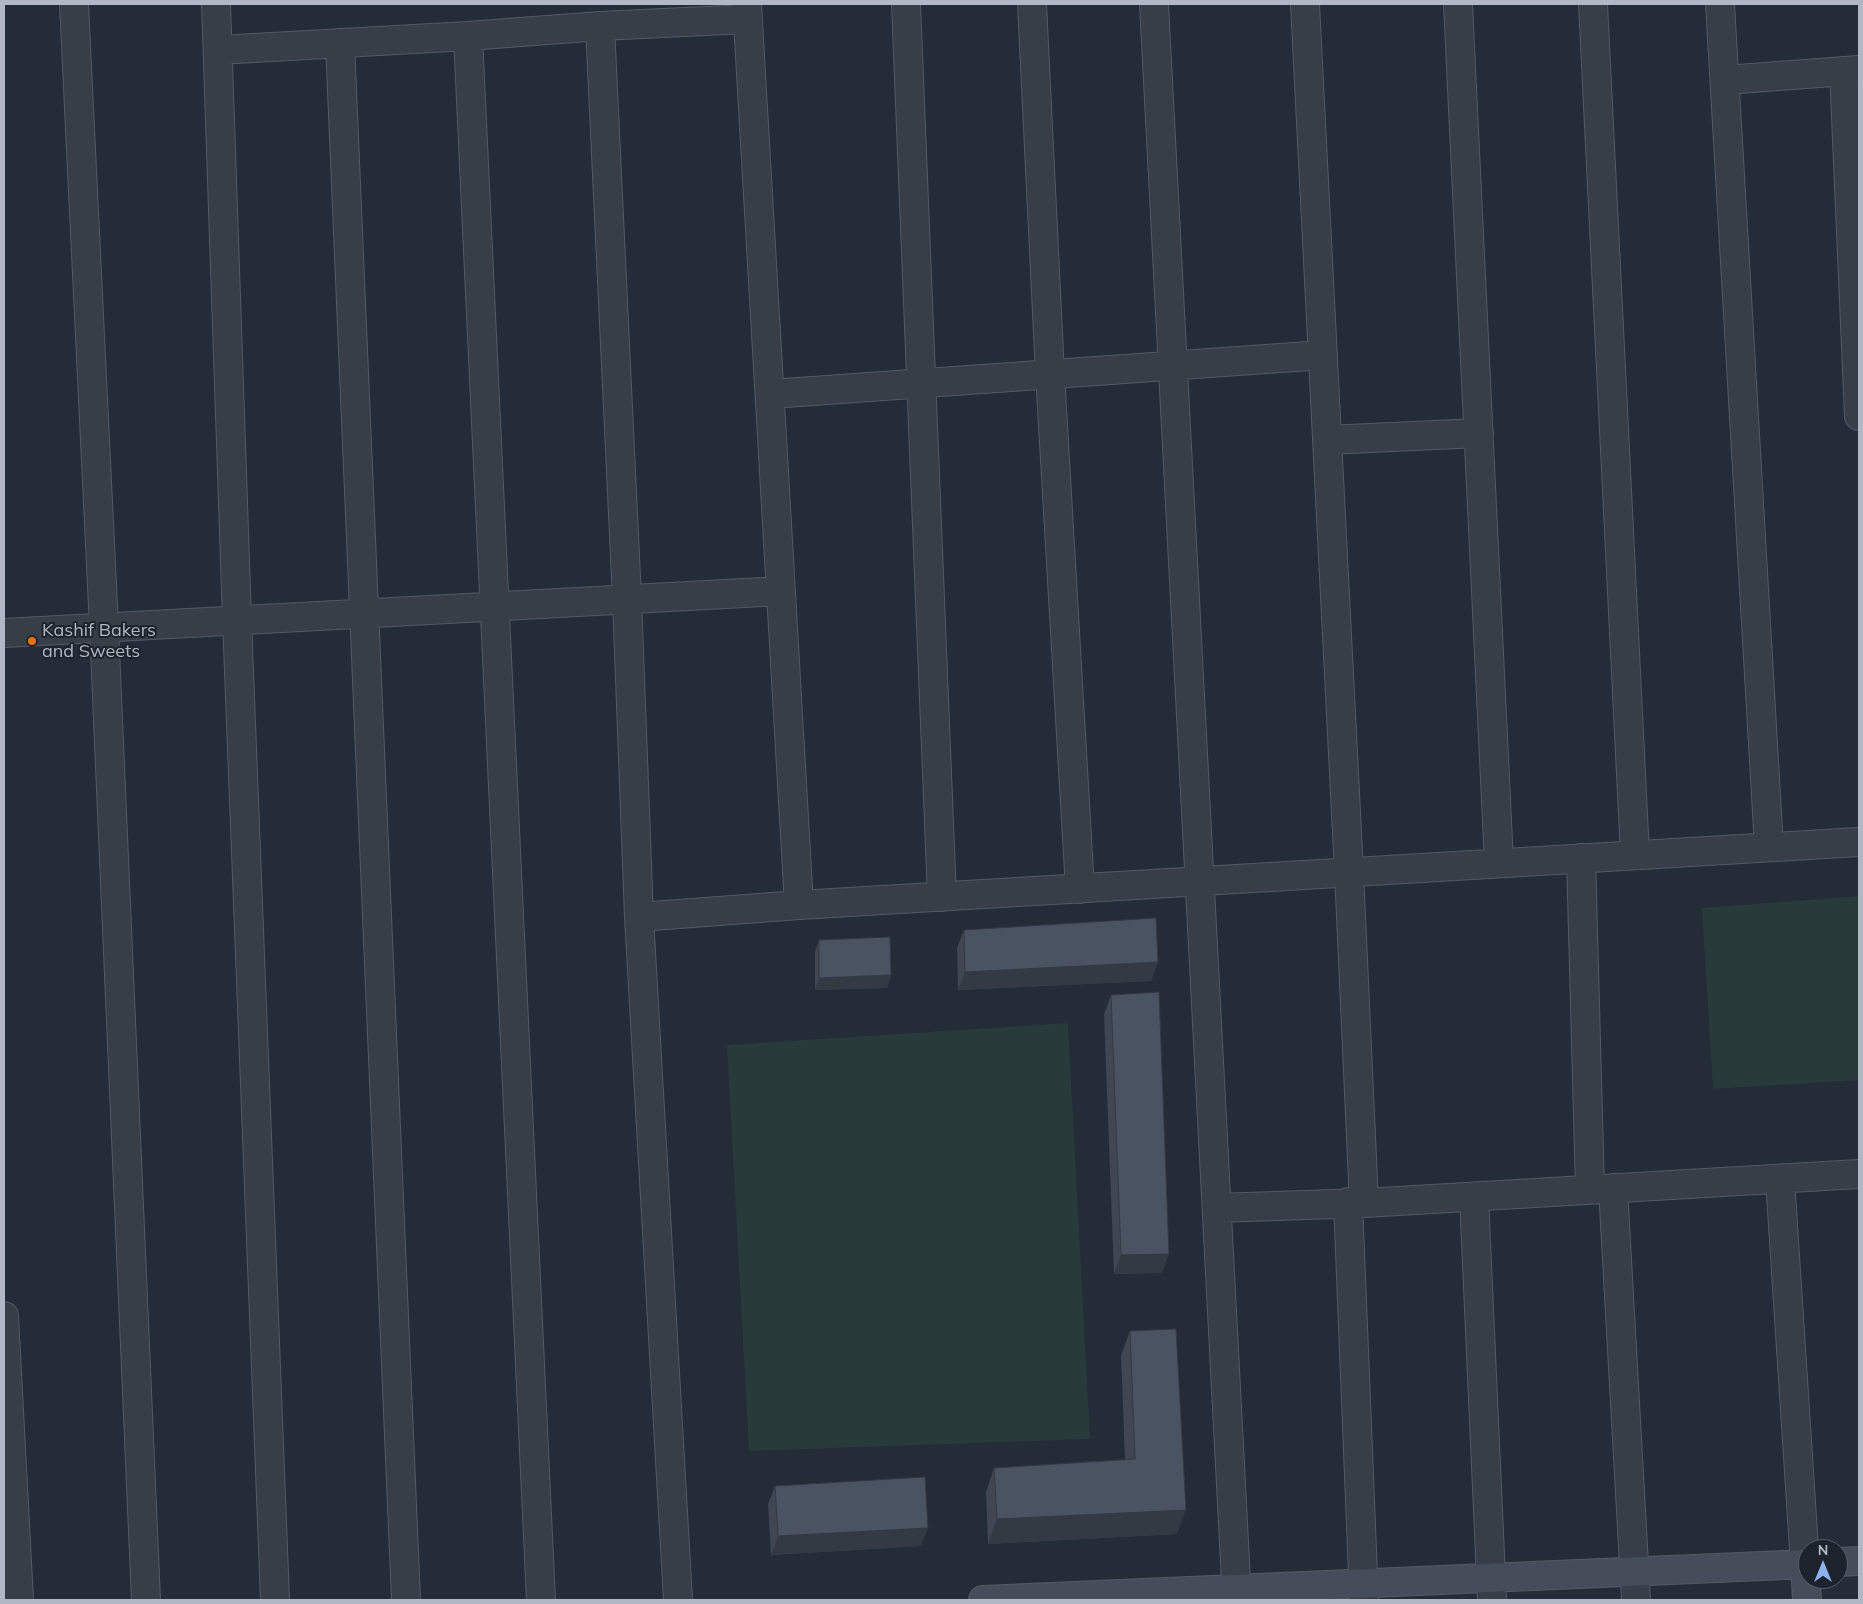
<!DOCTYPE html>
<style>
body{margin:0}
#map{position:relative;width:1863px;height:1604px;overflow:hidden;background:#232c37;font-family:Mulish,sans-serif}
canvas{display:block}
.frame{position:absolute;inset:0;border:5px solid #b1b8c4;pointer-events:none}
.north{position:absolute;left:1798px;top:1539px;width:50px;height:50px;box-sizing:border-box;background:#1c232c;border:1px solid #585f69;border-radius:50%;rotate:0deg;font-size:14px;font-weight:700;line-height:20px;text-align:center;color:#b1b8c4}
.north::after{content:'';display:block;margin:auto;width:18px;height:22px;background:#8db2ed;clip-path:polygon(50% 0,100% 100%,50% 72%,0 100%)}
</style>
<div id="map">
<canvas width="1863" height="1604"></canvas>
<div class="frame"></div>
<div class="north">N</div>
</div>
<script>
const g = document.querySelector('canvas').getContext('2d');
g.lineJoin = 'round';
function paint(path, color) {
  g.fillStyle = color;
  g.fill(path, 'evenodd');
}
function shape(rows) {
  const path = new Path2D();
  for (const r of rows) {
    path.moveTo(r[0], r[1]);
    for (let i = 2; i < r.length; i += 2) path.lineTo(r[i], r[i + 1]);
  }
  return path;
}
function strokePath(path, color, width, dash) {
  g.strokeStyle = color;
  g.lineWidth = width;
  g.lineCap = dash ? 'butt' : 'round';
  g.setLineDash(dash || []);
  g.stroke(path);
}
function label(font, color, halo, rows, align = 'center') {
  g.font = font + ' Mulish,sans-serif';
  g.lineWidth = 4;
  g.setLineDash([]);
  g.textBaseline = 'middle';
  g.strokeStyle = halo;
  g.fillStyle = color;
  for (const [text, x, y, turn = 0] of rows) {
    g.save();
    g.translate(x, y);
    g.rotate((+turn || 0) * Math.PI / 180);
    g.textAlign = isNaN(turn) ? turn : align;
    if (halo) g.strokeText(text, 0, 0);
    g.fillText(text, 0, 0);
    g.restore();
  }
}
const green = shape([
 [1859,896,1859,1080,1713,1089,1702,908],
 [1068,1023,1090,1439,749,1451,727,1045]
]);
const street = shape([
 [74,4,104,627,146,1600],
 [216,4,237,620,275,1600],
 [747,4,799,905],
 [906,4,942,897],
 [1032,4,1050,374,1080,889],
 [1154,4,1237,1600],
 [1305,4,1349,872,1364,1203],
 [1458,4,1499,863],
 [1593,4,1635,855],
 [1720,4,1769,847],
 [600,26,627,599,639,917,678,1600],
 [468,36,541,1600],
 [340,43,406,1600],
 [218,50,468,36,600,26,748,19],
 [1844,71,1859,416],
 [1725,80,1859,70],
 [770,394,1323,355],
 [1327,440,1479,433],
 [4,633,781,591],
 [1581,858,1590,1189],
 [639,917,799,905,1859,842],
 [1780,1179,1805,1564],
 [1613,1188,1636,1600],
 [1474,1197,1492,1600],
 [1348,1202,1364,1600],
 [1217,1208,1364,1203,1859,1174],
 [4,1316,19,1600]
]);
const secondary = shape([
 [1838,1562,1859,1561],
 [1805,1564,1807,1600],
 [983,1600,1808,1564]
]);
const wall = shape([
 [964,930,1158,962,1151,981,958,990,957,948],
 [819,940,891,975,887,988,815,990,815,952],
 [1111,995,1162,1273,1114,1274,1104,1014],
 [1130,1331,1177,1534,988,1544,986,1492,994,1468,1125,1460,1121,1355],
 [775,1486,921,1546,771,1555,768,1504]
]);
const shadedWall = shape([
 [1158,962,1151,981,958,990,965,972],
 [891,975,887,988,815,990,819,978],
 [1169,1254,1162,1273,1114,1274,1121,1255],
 [1186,1510,1177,1534,988,1544,997,1519],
 [928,1528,921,1546,771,1555,778,1536]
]);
const building = shape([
 [1156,918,1158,962,965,972,964,930,1156,918],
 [890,937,891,975,819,978,819,940,890,937],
 [1159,992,1169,1254,1121,1255,1111,995,1159,992],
 [1176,1329,1186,1510,997,1519,994,1468,1135,1459,1130,1331,1176,1329],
 [925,1477,928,1528,778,1536,775,1486,925,1477]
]);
const markers = [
 [32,641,5,"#e8710a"]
];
const poiNames = [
 ["Kashif Bakers",42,631],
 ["and Sweets",42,652]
];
paint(green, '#283a3a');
strokePath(street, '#545b65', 30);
strokePath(secondary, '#545b65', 30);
strokePath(street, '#373e48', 28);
strokePath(secondary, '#454d5a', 28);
paint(wall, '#404753');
paint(shadedWall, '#343a44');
paint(building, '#4a5361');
strokePath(building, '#343a44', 1);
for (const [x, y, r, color] of markers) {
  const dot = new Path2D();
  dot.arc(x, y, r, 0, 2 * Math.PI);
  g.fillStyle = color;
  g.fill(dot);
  strokePath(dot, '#1c232c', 2);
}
label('18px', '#b1b8c4', '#1c232c', poiNames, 'left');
</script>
